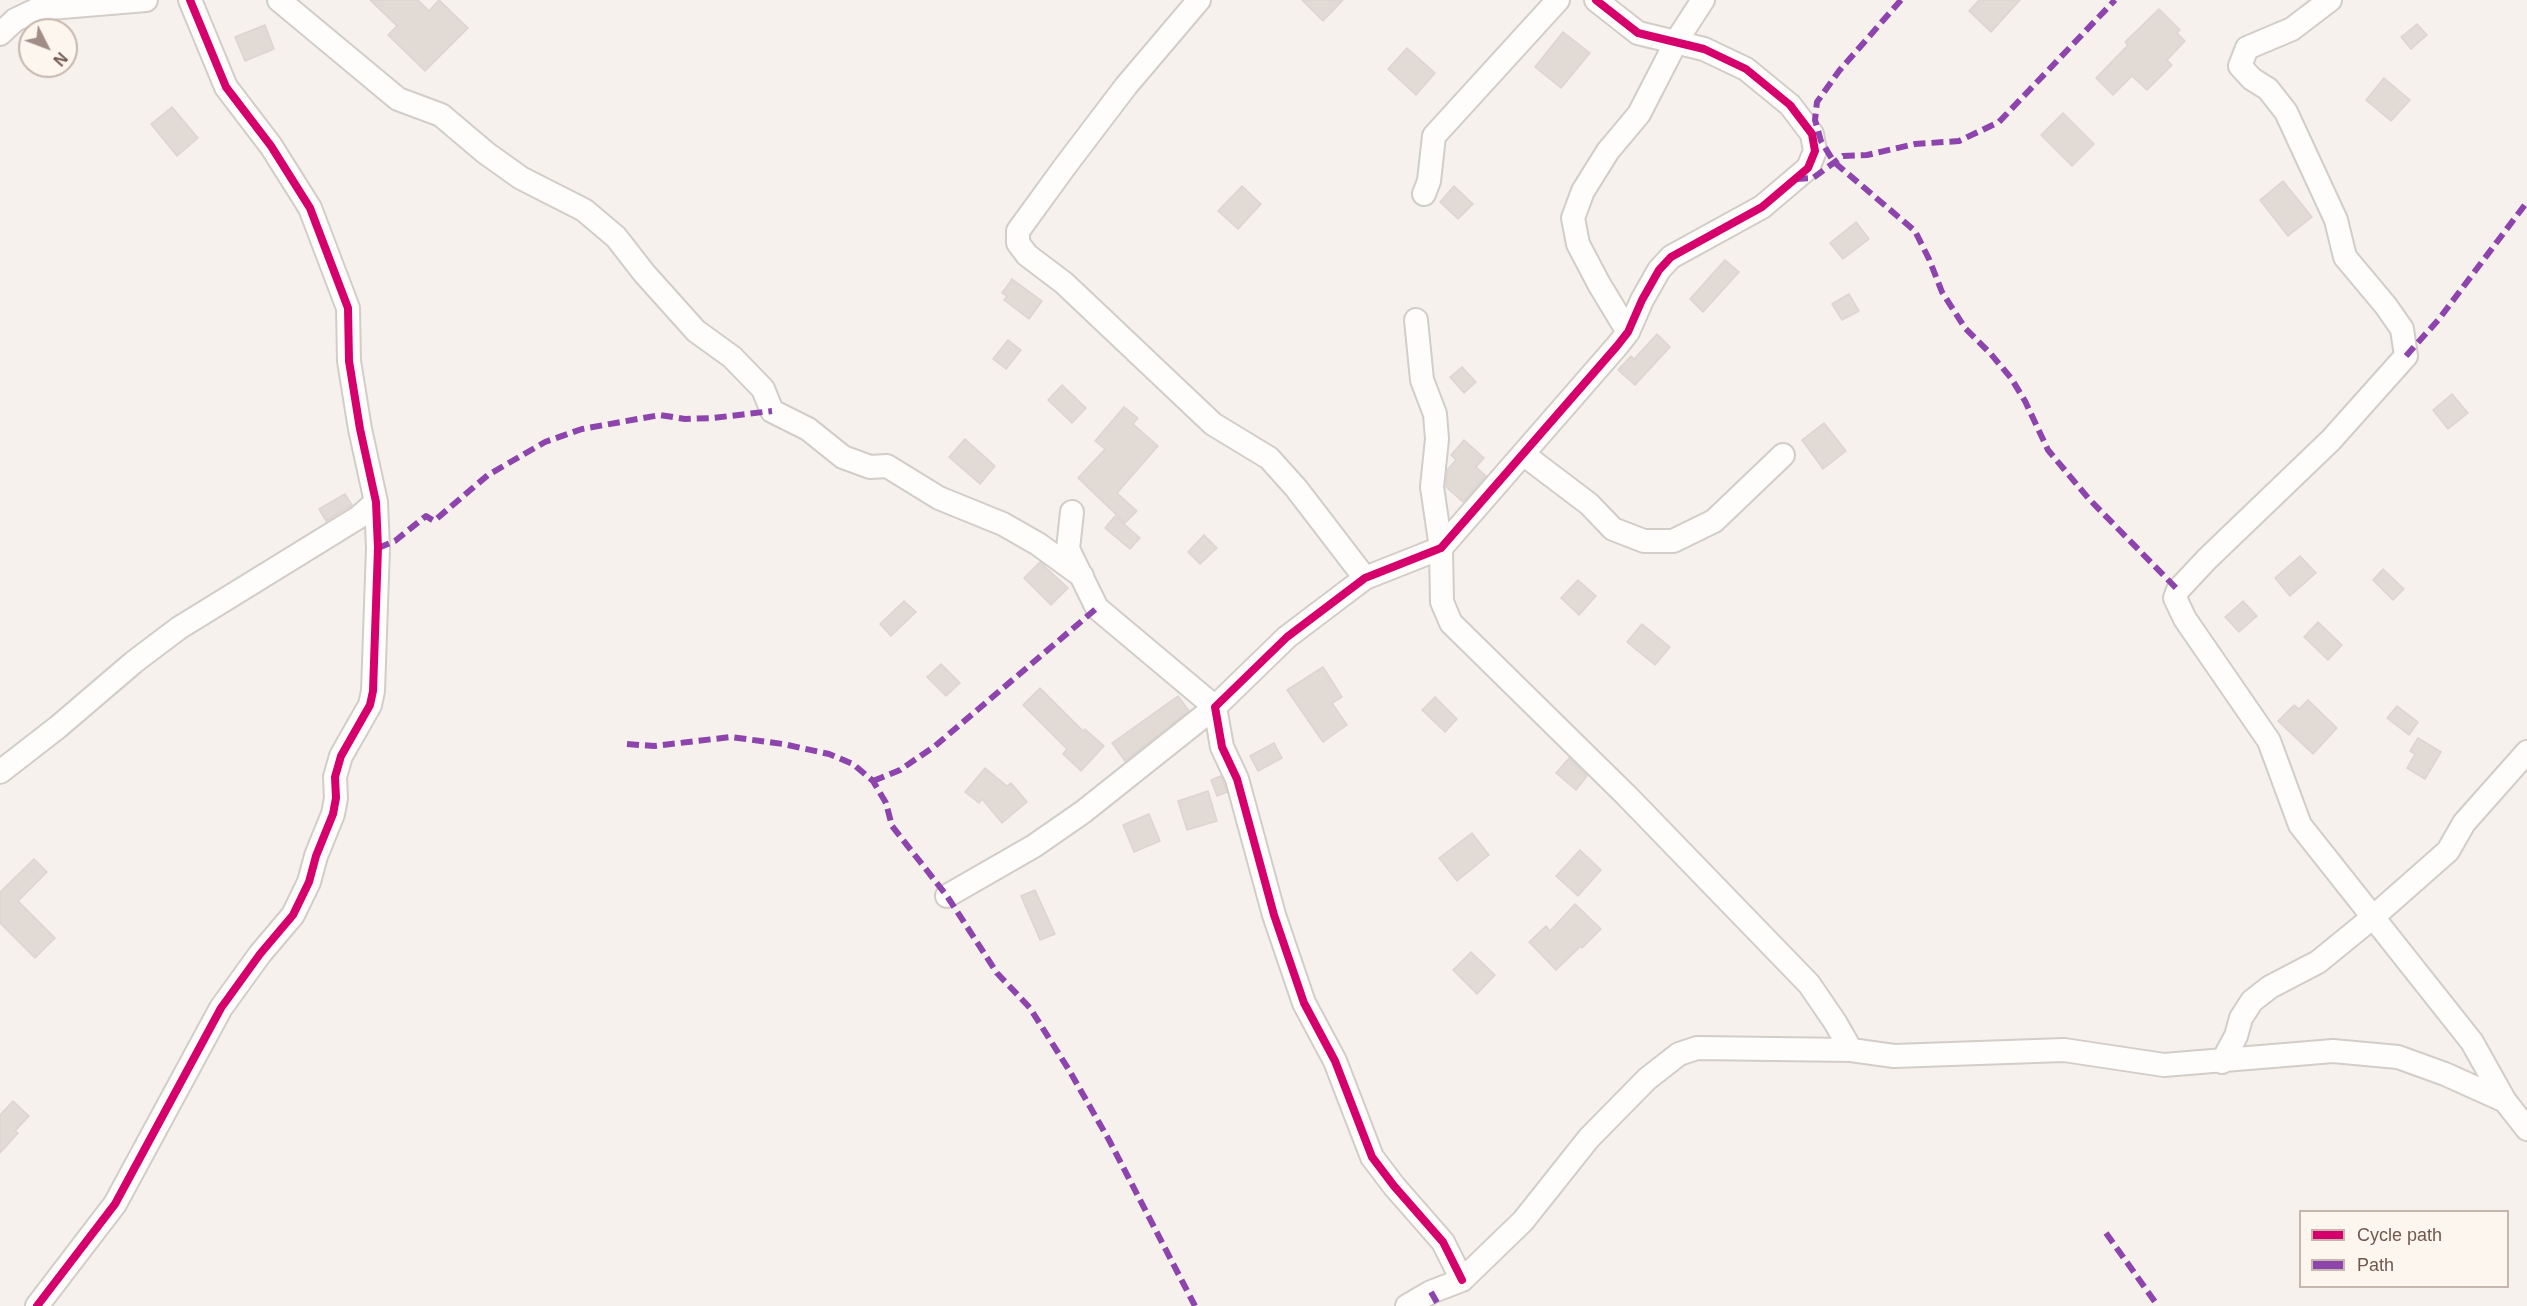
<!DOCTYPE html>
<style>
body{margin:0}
#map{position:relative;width:2527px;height:1306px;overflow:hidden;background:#f6f1ed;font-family:Arial,sans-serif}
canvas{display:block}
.legend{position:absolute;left:2299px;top:1210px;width:210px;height:78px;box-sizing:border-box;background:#fdf6ee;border:2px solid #c5b7ae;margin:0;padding:8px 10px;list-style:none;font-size:18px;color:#71584f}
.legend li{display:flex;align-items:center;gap:12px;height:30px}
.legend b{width:30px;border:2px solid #c5b7ae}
.north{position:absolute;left:18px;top:18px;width:60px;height:60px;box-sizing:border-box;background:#fdf6ee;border:2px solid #c5b7ae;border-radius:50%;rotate:132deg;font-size:16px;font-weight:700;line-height:24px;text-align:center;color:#71584f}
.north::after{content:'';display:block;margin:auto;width:21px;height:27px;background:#a08e86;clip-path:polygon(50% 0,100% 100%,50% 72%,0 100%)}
</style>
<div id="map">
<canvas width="2527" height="1306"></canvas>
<ul class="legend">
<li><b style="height:8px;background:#d6006c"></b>Cycle path</li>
<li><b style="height:8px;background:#8e44ad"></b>Path</li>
</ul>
<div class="north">N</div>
</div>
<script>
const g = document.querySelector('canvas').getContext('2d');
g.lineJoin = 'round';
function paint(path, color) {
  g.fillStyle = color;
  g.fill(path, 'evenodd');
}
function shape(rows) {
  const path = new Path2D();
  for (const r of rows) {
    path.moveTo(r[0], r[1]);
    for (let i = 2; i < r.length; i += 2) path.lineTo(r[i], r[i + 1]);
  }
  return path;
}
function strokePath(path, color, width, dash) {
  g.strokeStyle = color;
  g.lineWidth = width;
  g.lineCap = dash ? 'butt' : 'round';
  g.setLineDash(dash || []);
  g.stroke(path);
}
const building = shape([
 [370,0,418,0,429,11,439,0,468,28,425,71,388,35,397,26,370,0],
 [1302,0,1343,0,1323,21,1302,0],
 [1979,0,2020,0,1991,32,1969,11,1979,0],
 [2159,9,2180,30,2177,33,2185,41,2167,60,2172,65,2147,90,2132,76,2113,95,2096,78,2128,45,2125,42,2159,9],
 [2417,24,2427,35,2411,49,2401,37,2417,24],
 [265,25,274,49,245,61,235,37,265,25],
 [1563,32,1590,53,1561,88,1535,67,1563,32],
 [1407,48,1435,73,1416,95,1388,69,1407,48],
 [2384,78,2410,100,2391,121,2366,100,2384,78],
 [172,107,198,138,177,156,151,124,172,107],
 [2063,113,2094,144,2072,166,2041,135,2063,113],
 [2283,181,2312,217,2288,236,2260,200,2283,181],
 [1242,186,1261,204,1238,229,1218,211,1242,186],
 [1454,186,1473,204,1458,219,1440,202,1454,186],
 [1856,222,1869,239,1843,259,1830,243,1856,222],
 [1725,260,1739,272,1703,312,1690,299,1725,260],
 [1012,279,1042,301,1029,319,1004,300,1007,296,1002,293,1012,279],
 [1849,294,1859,311,1842,320,1832,304,1849,294],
 [1657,334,1670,347,1635,385,1618,370,1631,356,1634,359,1657,334],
 [1008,340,1021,350,1006,369,993,359,1008,340],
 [1462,367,1476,382,1464,393,1450,377,1462,367],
 [1062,385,1086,408,1072,423,1048,400,1062,385],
 [2452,394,2468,413,2448,429,2433,410,2452,394],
 [1124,407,1138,418,1133,424,1158,446,1117,493,1137,511,1125,523,1078,478,1105,449,1095,441,1124,407],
 [1824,423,1846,451,1823,469,1802,440,1824,423],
 [965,439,995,466,980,484,949,457,965,439],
 [1464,440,1484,458,1476,467,1486,476,1463,502,1446,487,1447,470,1456,460,1451,455,1464,440],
 [345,494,352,505,326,521,319,509,345,494],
 [1115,516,1140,538,1130,549,1105,528,1115,516],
 [1204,535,1217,548,1200,564,1188,552,1204,535],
 [2300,556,2316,573,2290,596,2275,578,2300,556],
 [1040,562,1068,588,1051,605,1024,578,1040,562],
 [2383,569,2404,589,2393,600,2373,580,2383,569],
 [1578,580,1596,596,1579,615,1561,598,1578,580],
 [904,601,916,612,891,636,880,624,904,601],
 [2243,601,2257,616,2239,632,2225,617,2243,601],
 [2318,622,2342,645,2328,660,2304,637,2318,622],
 [1642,624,1670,647,1655,665,1627,642,1642,624],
 [941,664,960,683,946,696,927,677,941,664],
 [1323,667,1342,697,1332,703,1347,725,1323,742,1287,690,1323,667],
 [1040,688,1083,731,1085,729,1104,746,1081,771,1063,754,1067,749,1023,705,1040,688],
 [1178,696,1189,711,1125,761,1112,743,1178,696],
 [1435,697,1457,719,1445,732,1422,710,1435,697],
 [2308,700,2337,728,2313,754,2278,721,2294,705,2299,709,2308,700],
 [2397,706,2418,722,2409,735,2387,718,2397,706],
 [2418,738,2441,752,2425,779,2407,768,2415,754,2410,751,2418,738],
 [1274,743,1282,758,1258,771,1250,756,1274,743],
 [1569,758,1587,776,1576,790,1556,773,1569,758],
 [985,768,1007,786,1011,783,1027,802,1002,823,982,799,979,803,965,792,985,768],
 [1221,776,1227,792,1217,796,1211,780,1221,776],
 [1208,791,1217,821,1187,830,1178,801,1208,791],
 [1149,814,1160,841,1134,852,1123,825,1149,814],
 [1472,833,1489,855,1457,881,1439,858,1472,833],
 [1580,850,1601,870,1578,896,1556,876,1580,850],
 [34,859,47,872,18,901,55,938,35,958,0,923,0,892,34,859],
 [1035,890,1055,934,1040,940,1021,896,1035,890],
 [1575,904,1601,929,1582,948,1581,946,1556,970,1529,942,1546,926,1550,931,1575,904],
 [1471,952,1495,975,1477,994,1453,970,1471,952],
 [13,1101,29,1116,15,1131,18,1133,0,1153,0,1115,13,1101]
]);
const minor = shape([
 [279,0,398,99,441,115,486,153,521,178,584,210,616,237,644,273,696,331,732,357,763,389,772,411,808,429,843,457,870,467,887,466,939,498,1003,524,1038,544,1082,576],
 [1199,0,1126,86,1066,165,1018,231,1018,243,1027,255,1064,283,1213,424,1269,458,1296,488,1365,578],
 [2330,0,2292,29,2247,48,2240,66,2252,79,2268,89,2286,112,2336,220,2345,257,2386,306,2402,329,2406,356,2331,440,2207,559,2178,590,2175,598,2185,619,2269,741,2300,825,2472,1042,2505,1101],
 [0,34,15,20,38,9,146,0],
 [1424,194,1429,181,1434,136,1558,0],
 [1416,320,1422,380,1435,414,1437,439,1432,487,1441,548,1442,602,1451,623,1627,796,1809,984,1835,1022,1851,1050],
 [1628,332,1599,284,1578,244,1573,218,1583,191,1608,151,1639,114,1677,40,1703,0],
 [1523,454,1589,504,1613,529,1644,541,1673,541,1714,521,1783,455],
 [0,772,58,727,134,662,179,628,359,517,376,502],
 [947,896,1034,846,1083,812,1215,707,1097,608,1068,549,1072,512],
 [2222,1062,2236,1036,2241,1018,2252,1001,2270,987,2318,962,2372,918,2448,851,2464,823,2527,752],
 [1462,1280,1443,1242,1394,1186,1372,1157,1335,1061,1304,1003,1274,915,1237,779,1222,747,1215,707,1287,637,1365,578,1441,548,1617,346,1628,332,1642,300,1659,270,1671,257,1762,207,1808,168,1815,151,1812,134,1790,105,1746,69,1704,49,1638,33,1596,0],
 [37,1306,115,1204,221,1008,260,954,293,915,309,882,316,856,333,814,336,798,335,777,341,756,370,705,373,691,378,548,376,502,360,429,349,361,348,308,310,208,271,146,226,87,190,0],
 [1407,1306,1431,1292,1462,1280,1523,1221,1589,1138,1647,1079,1679,1054,1697,1048,1851,1050,1894,1056,2064,1050,2164,1065,2333,1051,2398,1057,2445,1074,2505,1101,2527,1129]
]);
const quiet = shape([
 [1901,0,1839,71,1817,102,1815,120,1821,141,1834,162,1915,231,1929,259,1942,292,1965,328,1990,353,2011,378,2025,401,2048,450,2089,499,2178,590],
 [1796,179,1813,178,1843,156,1867,155,1915,144,1959,141,1999,122,2115,0],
 [2406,356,2439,319,2527,202],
 [378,548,395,541,426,516,434,521,488,475,545,442,582,429,660,415,685,419,713,418,772,411],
 [627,744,654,746,731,737,783,744,829,754,853,764,873,781,886,803,892,826,947,896,997,973,1030,1008,1069,1070,1109,1140,1195,1306],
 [873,781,900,770,935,746,1097,608],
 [2106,1233,2158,1306],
 [1431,1292,1439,1306]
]);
const cycleway = shape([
 [1462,1280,1443,1242,1394,1186,1372,1157,1335,1061,1304,1003,1274,915,1237,779,1222,747,1215,707,1287,637,1365,578,1441,548,1617,346,1628,332,1642,300,1659,270,1671,257,1762,207,1808,168,1815,151,1812,134,1790,105,1746,69,1704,49,1638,33,1596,0],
 [37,1306,115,1204,221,1008,260,954,293,915,309,882,316,856,333,814,336,798,335,777,341,756,370,705,373,691,378,548,376,502,360,429,349,361,348,308,310,208,271,146,226,87,190,0]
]);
paint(building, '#e2dad4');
strokePath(building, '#ded4d0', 1.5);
strokePath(minor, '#d3cdc8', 26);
strokePath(minor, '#fefdfc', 22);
strokePath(quiet, '#8e44ad', 6, [12, 6]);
strokePath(cycleway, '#d6006c', 8);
</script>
